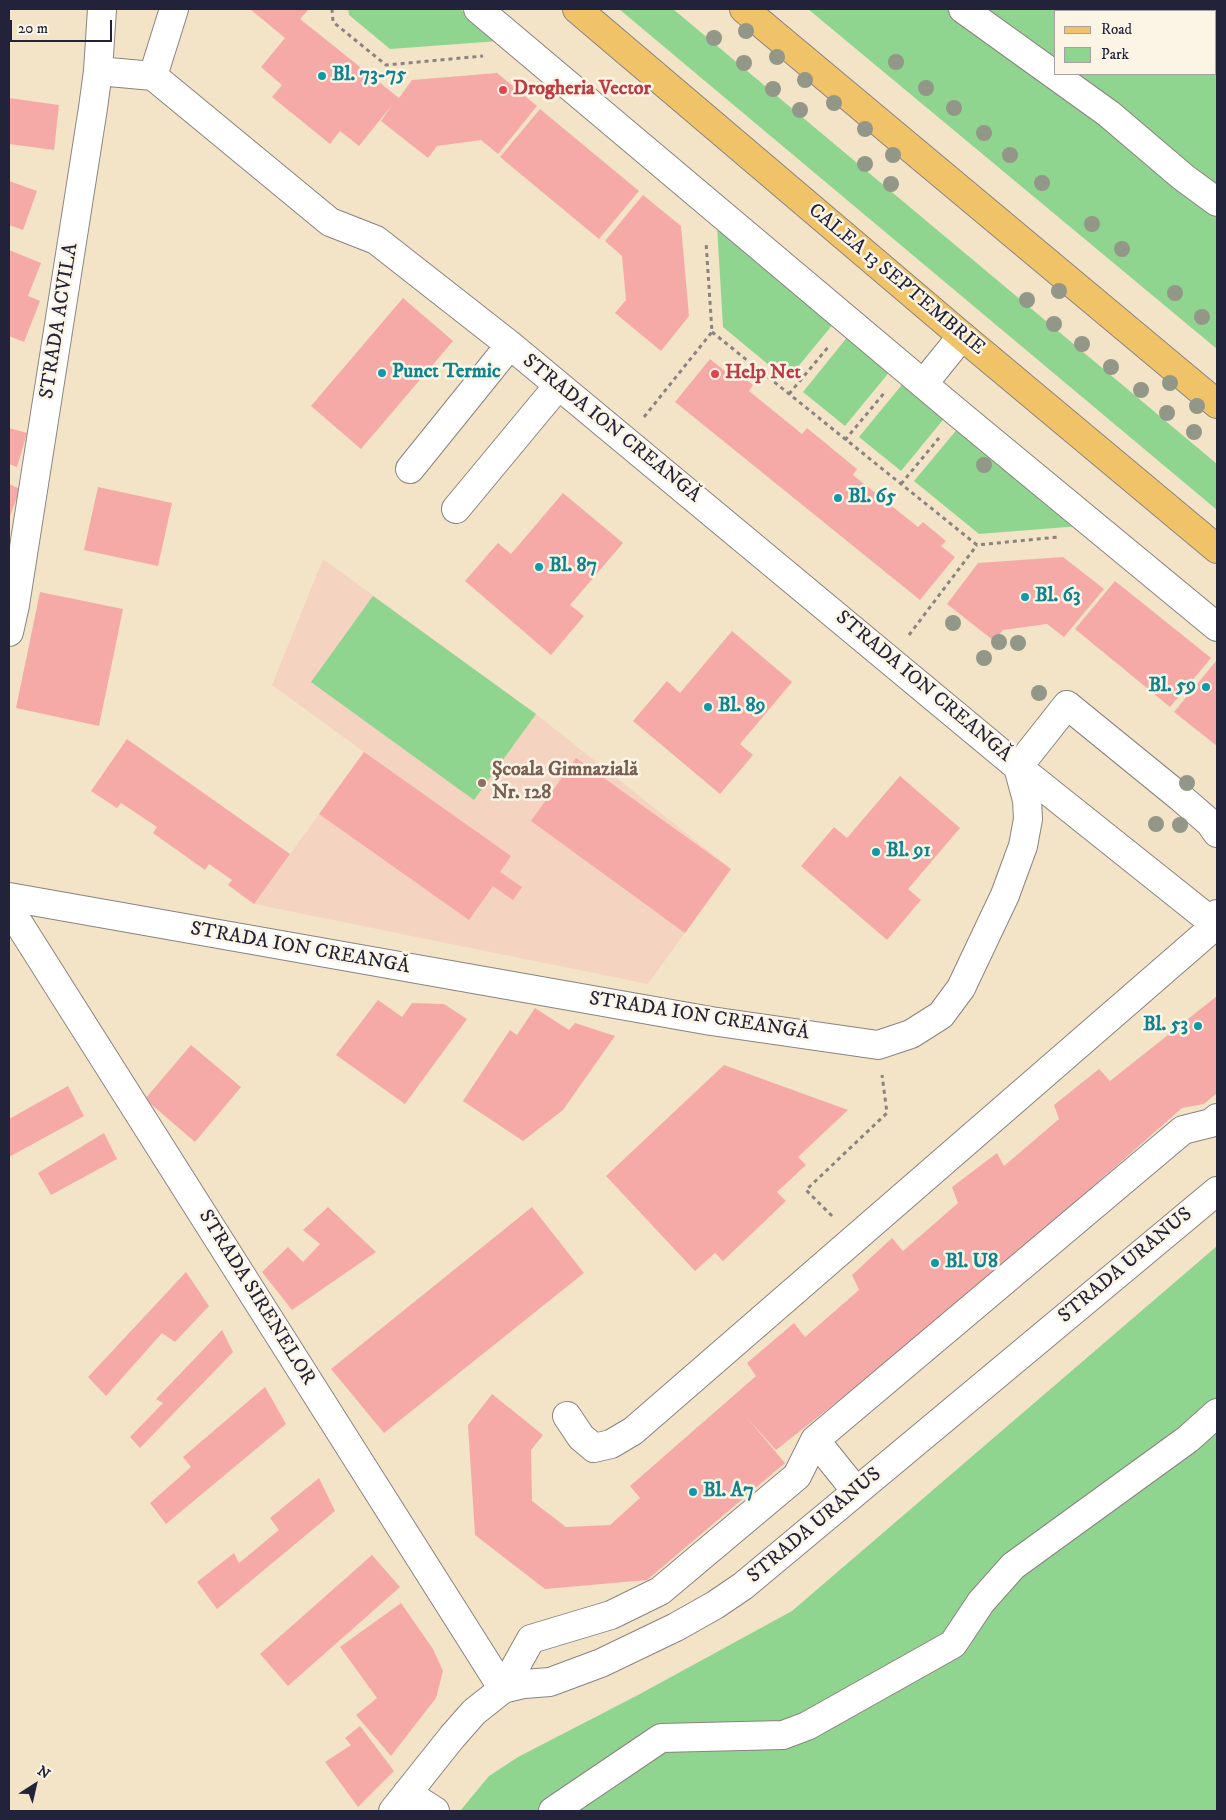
<!DOCTYPE html>
<meta charset="utf-8">
<style>
body{margin:0}
#map{position:relative;width:1226px;height:1820px;overflow:hidden;background:#f3e4c7;font-family:"IM FELL DW Pica",serif}
canvas{display:block}
.frame{position:absolute;inset:0;border:10px solid #22223b;pointer-events:none}
.legend{position:absolute;left:1054px;top:10px;width:162px;height:65px;box-sizing:border-box;background:#fcf5e5;border:1px solid #a5a1a1;margin:0;padding:6px 9px;list-style:none;font-size:15px;color:#22223b}
.legend li{display:flex;align-items:center;gap:10px;height:25px}
.legend b{width:25px;border:1px solid #a5a1a1}
.north{position:absolute;left:10px;top:1760px;width:50px;height:50px;-webkit-text-stroke:4px #fcf5e5;paint-order:stroke;rotate:35deg;font-size:14px;font-weight:700;line-height:20px;text-align:center;color:#22223b}
.north::after{content:'';display:block;margin:auto;width:18px;height:22px;background:#22223b;clip-path:polygon(50% 0,100% 100%,50% 72%,0 100%)}
.scale{position:absolute;left:10px;top:20px;width:102px;height:22px;box-sizing:border-box;border:2px solid #22223b;border-top:0;padding-left:6px;font-size:15px;line-height:18px;white-space:nowrap;color:#22223b;-webkit-text-stroke:4px #fcf5e5;paint-order:stroke}
</style>
<div id="map">
<canvas width="1226" height="1820"></canvas>
<div class="frame"></div>
<ul class="legend">
<li><b style="height:6px;background:#f1c369"></b>Road</li>
<li><b style="height:14px;background:#8fd58f"></b>Park</li>
</ul>
<div class="north">N</div>
<div class="scale">20 m</div>
</div>
<script>
const g = document.querySelector('canvas').getContext('2d');
g.lineJoin = 'round';
function paint(path, color) {
  g.fillStyle = color;
  g.fill(path, 'evenodd');
}
function shape(rows) {
  const path = new Path2D();
  for (const r of rows) {
    path.moveTo(r[0], r[1]);
    for (let i = 2; i < r.length; i += 2) path.lineTo(r[i], r[i + 1]);
  }
  return path;
}
function strokePath(path, color, width, dash) {
  g.strokeStyle = color;
  g.lineWidth = width;
  g.lineCap = dash ? 'butt' : 'round';
  g.setLineDash(dash || []);
  g.stroke(path);
}
function label(font, color, halo, rows, align = 'center') {
  g.font = font + ' "IM FELL DW Pica",serif';
  g.lineWidth = 5;
  g.setLineDash([]);
  g.textBaseline = 'middle';
  g.strokeStyle = halo;
  g.fillStyle = color;
  for (const [text, x, y, turn = 0] of rows) {
    g.save();
    g.translate(x, y);
    g.rotate((+turn || 0) * Math.PI / 180);
    g.textAlign = isNaN(turn) ? turn : align;
    if (halo) g.strokeText(text, 0, 0);
    g.fillText(text, 0, 0);
    g.restore();
  }
}
const built = shape([
 [323,559,536,714,731,869,648,984,254,904,364,752,272,685]
]);
const green = shape([
 [348,9,460,9,499,41,390,49,349,15],
 [619,9,673,9,1217,464,1217,510],
 [808,9,1217,9,1217,349],
 [1055,11,1215,11,1215,74,1055,74],
 [717,226,834,323,787,380,723,327],
 [849,335,891,370,845,426,803,392],
 [905,381,947,415,901,471,859,437],
 [959,427,1080,526,979,534,914,481],
 [373,596,536,714,474,800,311,682],
 [1217,1246,1217,1811,460,1811,489,1776,518,1757,638,1695,792,1611]
]);
const building = shape([
 [250,9,309,9,300,19,399,98,412,80,497,73,537,106,498,154,481,140,437,146,428,158,381,121,392,105,359,146,340,131,330,144,272,97,282,85,261,67,285,38],
 [9,98,59,105,54,150,9,144],
 [540,109,639,191,599,239,500,157],
 [9,181,37,191,23,230,9,225],
 [643,195,681,226,689,316,661,351,615,313,626,300,622,256,605,241],
 [9,250,41,263,28,296,40,301,24,342,9,336],
 [403,298,453,341,361,449,311,406],
 [710,359,725,371,729,366,753,385,749,391,802,434,807,428,857,469,853,475,918,527,923,522,946,541,941,546,955,557,920,600,675,402],
 [9,428,27,433,17,467,9,464],
 [9,484,20,489,9,519],
 [98,487,172,503,158,566,84,550],
 [563,493,623,543,570,605,584,616,551,655,465,581,498,543,511,554],
 [1063,557,1104,589,1064,637,1047,624,1003,630,994,641,947,604,978,563],
 [1115,581,1211,658,1170,707,1075,629],
 [40,592,123,609,99,726,16,708],
 [732,631,792,682,740,744,753,755,720,794,633,721,667,681,680,693],
 [1216,661,1217,663,1217,746,1174,712],
 [127,739,290,854,254,904,228,885,232,880,209,864,205,870,153,833,157,827,121,803,117,808,91,791],
 [364,752,511,856,500,872,522,887,513,900,493,886,469,920,319,814],
 [576,758,731,869,685,933,531,821],
 [900,776,960,828,908,889,921,900,887,940,801,866,834,827,847,838],
 [1217,996,1217,1093,1204,1104,1182,1108,948,1314,776,1450,747,1418,785,1463,647,1580,545,1589,475,1535,468,1425,492,1394,543,1435,531,1450,532,1501,566,1527,610,1525,640,1498,630,1486,756,1376,747,1363,794,1323,805,1337,859,1290,852,1275,892,1238,903,1251,958,1203,952,1187,997,1153,1004,1166,1059,1119,1054,1105,1099,1069,1110,1081],
 [378,1000,402,1017,412,1003,444,1004,467,1019,405,1104,336,1055],
 [535,1008,569,1030,575,1023,615,1036,563,1110,523,1141,463,1101,510,1030,517,1035],
 [191,1045,241,1087,195,1142,145,1099],
 [724,1065,848,1110,798,1157,806,1165,777,1192,786,1201,723,1261,715,1253,695,1271,606,1176],
 [68,1086,84,1116,9,1157,9,1119],
 [104,1133,117,1159,51,1195,38,1173],
 [328,1207,376,1252,292,1310,262,1272,288,1247,303,1262,320,1244,303,1230],
 [532,1207,584,1273,384,1433,331,1369],
 [186,1272,209,1306,175,1342,162,1333,106,1396,88,1377],
 [222,1330,233,1352,140,1448,130,1437,163,1403,156,1399],
 [265,1387,286,1424,166,1524,150,1503,191,1467,183,1457],
 [319,1478,335,1511,217,1609,197,1582,234,1553,239,1563,279,1530,270,1518],
 [372,1555,400,1587,288,1686,260,1654],
 [401,1603,433,1649,443,1671,436,1698,391,1756,356,1715,377,1698,340,1647],
 [360,1726,394,1771,358,1807,325,1762,351,1745,345,1738]
]);
const path = shape([
 [332,9,333,22,386,65,483,56],
 [712,332,977,545,1058,537],
 [789,394,829,346],
 [644,417,712,332,706,242],
 [845,440,885,392],
 [901,484,939,438],
 [909,635,977,545],
 [832,1216,806,1190,887,1113,882,1075]
]);
const minor = shape([
 [478,9,959,414,1217,627],
 [963,9,1109,114,1183,177,1217,202],
 [98,71,153,76,330,222,376,240,510,345,1018,767,1216,925],
 [153,76,174,9],
 [924,383,962,336],
 [410,469,510,345],
 [456,509,558,386],
 [9,632,15,605,93,108,98,71,102,9],
 [1018,767,1067,705,1180,797,1210,823,1217,833],
 [9,897,711,1021,878,1045,911,1034,941,1015,961,988,1005,895,1023,846,1028,819,1027,800,1018,767],
 [9,908,503,1689,531,1639,611,1615,660,1591,797,1476,815,1440,1183,1130,1211,1123,1217,1118],
 [567,1416,581,1437,594,1448,611,1444,633,1431,1216,925,1217,914],
 [815,1440,856,1491],
 [407,1793,435,1811],
 [393,1811,452,1737,474,1712,503,1689,524,1684,550,1682,601,1663,676,1627,715,1605,743,1586,1217,1191],
 [553,1811,661,1738,783,1735,807,1726,953,1644,981,1602,1013,1566,1188,1439,1217,1413]
]);
const major = shape([
 [577,9,962,336,1217,549],
 [744,9,1217,404]
]);
const trees = [
 [746,31],
 [714,38],
 [777,57],
 [896,62],
 [744,63],
 [805,80],
 [926,88],
 [773,89],
 [834,103],
 [954,108],
 [800,110],
 [865,129],
 [984,133],
 [893,155],
 [1010,155],
 [865,164],
 [1042,183],
 [891,184],
 [1092,224],
 [1122,249],
 [1059,291],
 [1175,293],
 [1027,300],
 [1202,317],
 [1054,324],
 [1082,344],
 [1111,367],
 [1170,383],
 [1141,390],
 [1197,406],
 [1167,413],
 [1194,432],
 [984,465],
 [953,623],
 [999,642],
 [1018,643],
 [984,658],
 [1039,693],
 [1187,783],
 [1156,824],
 [1180,825]
];
const markers = [
 [322,76,5,"#0f9aa8"],
 [503,90,5,"#e0444e"],
 [382,373,5,"#0f9aa8"],
 [715,374,5,"#e0444e"],
 [838,498,5,"#0f9aa8"],
 [539,567,5,"#0f9aa8"],
 [1025,597,5,"#0f9aa8"],
 [1206,687,5,"#0f9aa8"],
 [708,707,5,"#0f9aa8"],
 [482,783,5,"#8d6e63"],
 [876,852,5,"#0f9aa8"],
 [1198,1026,5,"#0f9aa8"],
 [935,1263,5,"#0f9aa8"],
 [693,1492,5,"#0f9aa8"]
];
const cultureNames = [
 ["Bl. 73-75",332,76],
 ["Punct Termic",392,373],
 ["Bl. 65",848,498],
 ["Bl. 87",549,567],
 ["Bl. 63",1035,597],
 ["Bl. 59",1196,687,"right"],
 ["Bl. 89",718,707],
 ["Bl. 91",886,852],
 ["Bl. 53",1188,1026,"right"],
 ["Bl. U8",945,1263],
 ["Bl. A7",703,1492]
];
const healthNames = [
 ["Drogheria Vector",513,90],
 ["Help Net",725,374]
];
const streetNames = [
 ["CALEA 13 SEPTEMBRIE",896,280,40],
 ["STRADA ACVILA",60,321,-81],
 ["STRADA ION CREANGĂ",611,429,39],
 ["STRADA ION CREANGĂ",923,687,40],
 ["STRADA ION CREANGĂ",300,949,10],
 ["STRADA ION CREANGĂ",699,1017,9],
 ["STRADA URANUS",1126,1266,-40],
 ["STRADA SIRENELOR",256,1298,58],
 ["STRADA URANUS",815,1526,-40]
];
const educationNames = [
 ["Școala Gimnazială",492,771],
 ["Nr. 128",492,794]
];
paint(built, '#f4d3c0');
paint(green, '#8fd58f');
paint(building, '#f6aaa7');
strokePath(minor, '#8a8381', 30);
strokePath(major, '#8a8381', 30);
strokePath(path, '#8a8381', 3, [4, 4]);
strokePath(minor, '#fff', 28);
strokePath(major, '#f1c369', 28);
g.fillStyle = '#929788';
for (const [x, y] of trees) {
  g.beginPath();
  g.arc(x, y, 8, 0, 2 * Math.PI);
  g.fill();
}
for (const [x, y, r, color] of markers) {
  const dot = new Path2D();
  dot.arc(x, y, r, 0, 2 * Math.PI);
  g.fillStyle = color;
  g.fill(dot);
  strokePath(dot, '#fcf5e5', 2);
}
label('bold 20px', '#0d838f', '#fcf5e5', cultureNames, 'left');
label('bold 20px', '#be3a42', '#fcf5e5', healthNames, 'left');
label('20px', '#22223b', '#fcf5e5', streetNames);
label('bold 20px', '#785e54', '#fcf5e5', educationNames, 'left');
</script>
